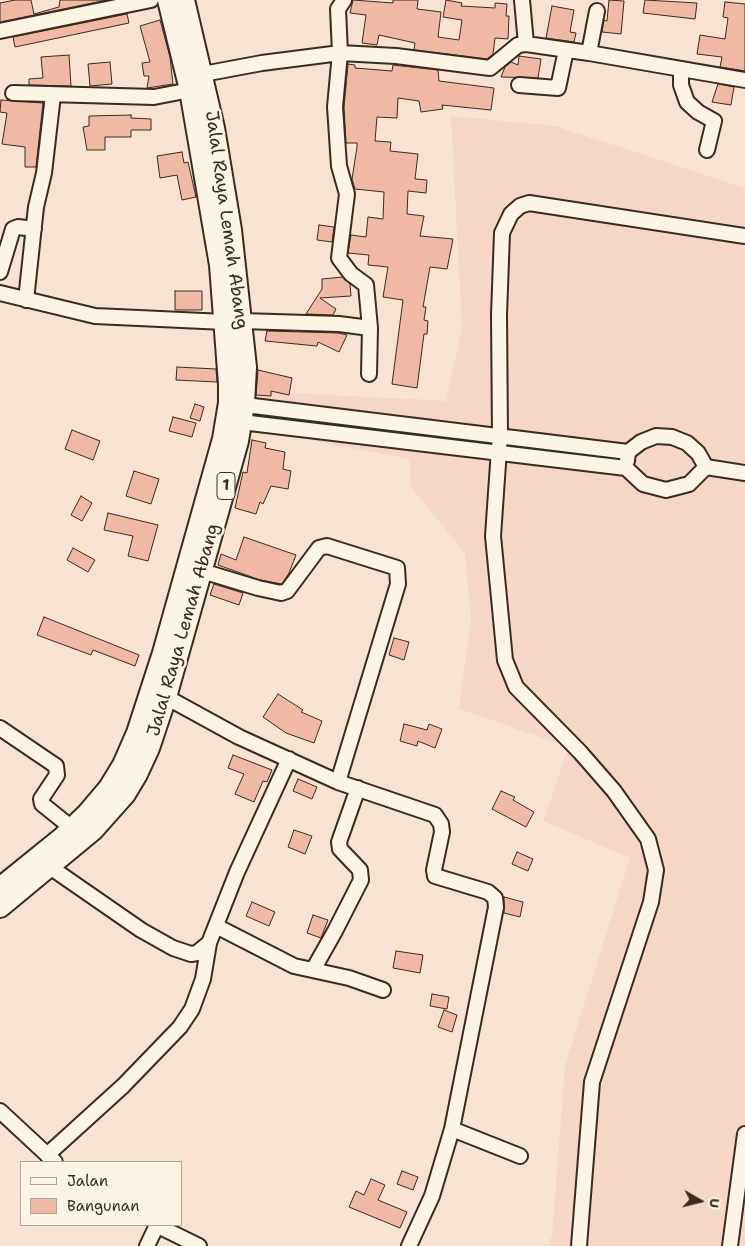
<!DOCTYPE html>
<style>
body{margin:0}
#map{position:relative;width:745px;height:1246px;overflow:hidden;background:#f8e3d2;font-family:"Shantell Sans",sans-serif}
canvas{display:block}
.legend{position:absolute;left:20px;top:1161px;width:162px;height:65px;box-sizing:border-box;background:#fcf5e5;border:1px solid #afa495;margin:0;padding:6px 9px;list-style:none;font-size:15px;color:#3b2a1e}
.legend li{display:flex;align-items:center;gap:10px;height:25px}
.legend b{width:25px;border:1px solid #afa495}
.north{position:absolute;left:675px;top:1176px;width:50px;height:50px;-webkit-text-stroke:4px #fcf5e5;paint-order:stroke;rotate:98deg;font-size:14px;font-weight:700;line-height:20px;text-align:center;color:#3b2a1e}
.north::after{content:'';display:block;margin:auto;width:18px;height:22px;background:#3b2a1e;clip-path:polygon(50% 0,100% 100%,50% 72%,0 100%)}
</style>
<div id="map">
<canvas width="745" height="1246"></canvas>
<ul class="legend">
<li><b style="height:6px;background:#fcf5e5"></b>Jalan</li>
<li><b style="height:14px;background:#f0b9a4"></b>Bangunan</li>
</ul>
<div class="north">U</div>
</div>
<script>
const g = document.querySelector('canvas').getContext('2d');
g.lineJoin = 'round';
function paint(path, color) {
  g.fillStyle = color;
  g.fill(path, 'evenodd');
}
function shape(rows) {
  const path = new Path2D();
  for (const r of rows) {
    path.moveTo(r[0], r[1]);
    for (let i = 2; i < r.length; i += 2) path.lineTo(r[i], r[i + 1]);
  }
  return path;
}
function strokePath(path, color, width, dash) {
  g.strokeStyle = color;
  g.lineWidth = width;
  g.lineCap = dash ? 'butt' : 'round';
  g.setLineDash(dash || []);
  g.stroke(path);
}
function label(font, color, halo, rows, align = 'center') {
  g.font = font + ' "Shantell Sans",sans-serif';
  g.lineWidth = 5;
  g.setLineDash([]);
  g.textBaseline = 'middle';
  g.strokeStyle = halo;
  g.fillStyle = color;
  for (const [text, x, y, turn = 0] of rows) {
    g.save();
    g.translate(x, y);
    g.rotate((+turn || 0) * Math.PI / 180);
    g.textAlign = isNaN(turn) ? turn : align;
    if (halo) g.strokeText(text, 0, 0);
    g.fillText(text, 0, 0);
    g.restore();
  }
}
const built = shape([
 [451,116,555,126,745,188,745,1246,546,1246,552,1236,565,1066,630,858,543,821,569,747,459,709,471,619,465,553,410,486,410,459,246,428,252,391,446,401,462,328]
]);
const building = shape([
 [15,0,31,0,34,14,59,7,60,0,107,0,0,22,0,3,15,0],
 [353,0,393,3,393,0,418,0,417,9,441,12,438,37,459,40,462,20,443,17,446,0,462,3,461,6,495,8,495,3,507,4,506,16,509,16,508,39,495,38,493,54,487,59,414,50,415,43,379,35,377,45,362,43,366,15,350,13,353,0],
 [609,0,624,1,621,34,602,32,604,20,607,21,609,0],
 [645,0,697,3,695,19,643,13,645,0],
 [725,2,745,4,745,71,720,67,722,57,697,54,700,35,725,39,728,18,723,17,725,2],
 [552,6,574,10,570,32,576,33,574,42,546,38,552,6],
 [127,14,129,23,15,47,13,37,127,14],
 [160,20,170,57,173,84,147,88,149,76,144,76,142,63,150,62,140,26,160,20],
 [69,55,71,86,29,85,29,79,43,78,41,57,69,55],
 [519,56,541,59,538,78,501,77,505,67,511,62,518,65,519,56],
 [110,62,112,84,90,86,88,64,110,62],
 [348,64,355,65,355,68,392,71,393,65,438,70,439,81,494,88,491,110,442,105,443,109,421,112,419,101,398,98,397,118,377,117,375,141,391,142,390,151,418,154,415,179,427,180,426,193,408,191,407,214,424,216,420,236,453,239,447,269,430,267,423,307,426,307,424,320,428,321,427,334,424,334,417,388,392,384,403,300,383,297,388,267,368,265,369,255,348,253,351,235,366,237,368,217,383,219,384,192,355,189,352,179,357,147,357,143,346,143,344,107,348,64],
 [718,84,734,87,731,105,712,102,718,84],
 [1,100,43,103,36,167,25,167,25,147,2,144,7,113,0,112,1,100],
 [131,115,131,118,151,119,151,130,131,130,131,137,105,137,105,150,87,150,83,127,89,126,89,116,131,115],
 [182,152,184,163,188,162,196,197,182,200,177,175,160,178,157,156,182,152],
 [319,225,334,227,332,242,317,240,319,225],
 [343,277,350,284,351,296,320,298,336,309,333,315,306,314,322,289,322,279,343,277],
 [175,291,202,291,202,310,175,310,175,291],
 [267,331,338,333,347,335,339,352,318,342,317,346,265,341,267,331],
 [177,367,216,369,217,382,176,380,177,367],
 [258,370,292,378,289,395,271,391,271,396,256,395,258,370],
 [195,404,204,407,200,421,190,418,195,404],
 [173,417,196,423,192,437,169,431,173,417],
 [72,430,100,441,93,460,65,449,72,430],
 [252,440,266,443,265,448,285,452,283,469,291,471,288,489,271,486,263,504,260,502,256,514,235,508,243,472,247,473,252,440],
 [134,471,159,479,151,504,126,496,134,471],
 [81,496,92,503,82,521,71,515,81,496],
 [108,513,158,525,148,561,128,556,133,536,104,530,108,513],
 [244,537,296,555,289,573,282,584,260,580,218,565,221,554,236,560,244,537],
 [73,548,95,560,88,572,67,560,73,548],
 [214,584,243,593,239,605,210,595,214,584],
 [44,617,139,655,135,666,93,650,91,655,37,635,44,617],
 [394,638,409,642,404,660,389,655,394,638],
 [278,694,303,710,301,712,322,721,314,743,286,733,263,717,278,694],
 [404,724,427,730,429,724,442,729,435,748,418,741,417,746,400,741,404,724],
 [233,755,272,770,267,782,263,781,254,802,235,794,244,774,228,768,233,755],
 [298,779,317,787,312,799,293,791,298,779],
 [501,791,515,797,513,800,534,812,526,827,492,809,501,791],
 [294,830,312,836,305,854,288,847,294,830],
 [517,852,533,859,528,871,512,864,517,852],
 [504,897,523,902,520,917,504,913,504,897],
 [252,902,275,912,269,926,246,916,252,902],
 [313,915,328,920,321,938,307,933,313,915],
 [396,951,423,955,420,973,393,968,396,951],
 [432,994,449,997,447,1009,430,1006,432,994],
 [444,1010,457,1015,452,1032,438,1027,444,1010],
 [402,1171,418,1177,413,1190,397,1184,402,1171],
 [371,1179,385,1185,378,1200,407,1212,400,1228,349,1207,356,1191,364,1195,371,1179]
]);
const minor = shape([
 [344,0,338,9,340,53,335,107,339,166,347,194,339,258,351,274,366,285,370,328,369,374],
 [522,0,526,44],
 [0,31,151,0],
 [589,53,597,11],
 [681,71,681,85,687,102,698,112,714,121,707,150],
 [203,74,262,63,340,53,396,56,490,68,518,45,526,44,589,53,745,80],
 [519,85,558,88,566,50],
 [13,93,154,97,190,90],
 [0,272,13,229,18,227,34,229],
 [0,293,95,316,225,322],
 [26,300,36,207,44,173,53,95],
 [242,321,339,324,370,328],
 [237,404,628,452],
 [233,421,626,468,643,484,666,490,689,484,706,467],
 [627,461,628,452,641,442,656,436,672,437,687,443,698,453,706,467],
 [706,467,745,473],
 [202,571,258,588,281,593,287,591,319,548,327,546,397,568,398,584,338,782],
 [166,697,239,737,338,782,435,815,441,824,442,832,434,870,435,876,488,892,495,898,496,907,452,1129,432,1196,409,1246],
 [0,728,56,766,57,775,41,799,42,804,72,828],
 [50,867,141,930,173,948,191,954,197,953,209,943,237,872,289,759],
 [216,926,294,966,349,978,383,990],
 [313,970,335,931,361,880,360,870,340,849,339,842,358,788],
 [0,1111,55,1162],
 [452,1129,520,1156],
 [47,1155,123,1086,180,1027,192,1009,203,979,209,943],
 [156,1225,199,1246],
 [147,1246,157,1225],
 [579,1246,592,1082,651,902,656,870,648,839,614,791,580,752,516,687,505,660,493,536,500,435,499,315,502,233,511,214,520,206,529,203,745,236],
 [730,1246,745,1134]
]);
const highway = shape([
 [0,888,63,837,87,814,109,788,123,765,137,733,163,653,223,439,229,403,229,384,220,265,190,90,168,0],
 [0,907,93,830,125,794,137,774,149,748,166,697,238,441,244,404,246,367,231,230,214,128,184,0]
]);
const shields = [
 [226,486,18]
];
const shieldNames = [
 ["1",226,486]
];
const streetNames = [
 ["Jalal Raya Lemah Abang",226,220,82],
 ["Jalal Raya Lemah Abang",184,630,-74]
];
paint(built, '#f6d6c4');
paint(building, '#f0b9a4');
strokePath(building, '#3b2a1e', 1);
strokePath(minor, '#3b2a1e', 18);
strokePath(highway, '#3b2a1e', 24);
strokePath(minor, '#fcf5e5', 14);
strokePath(highway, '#fcf5e5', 20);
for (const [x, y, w] of shields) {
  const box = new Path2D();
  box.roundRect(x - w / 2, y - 13.5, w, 27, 4);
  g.fillStyle = '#fcf5e5';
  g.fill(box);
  strokePath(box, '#3b2a1e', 1);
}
label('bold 16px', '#3b2a1e', null, shieldNames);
label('18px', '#3b2a1e', '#fcf5e5', streetNames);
</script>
